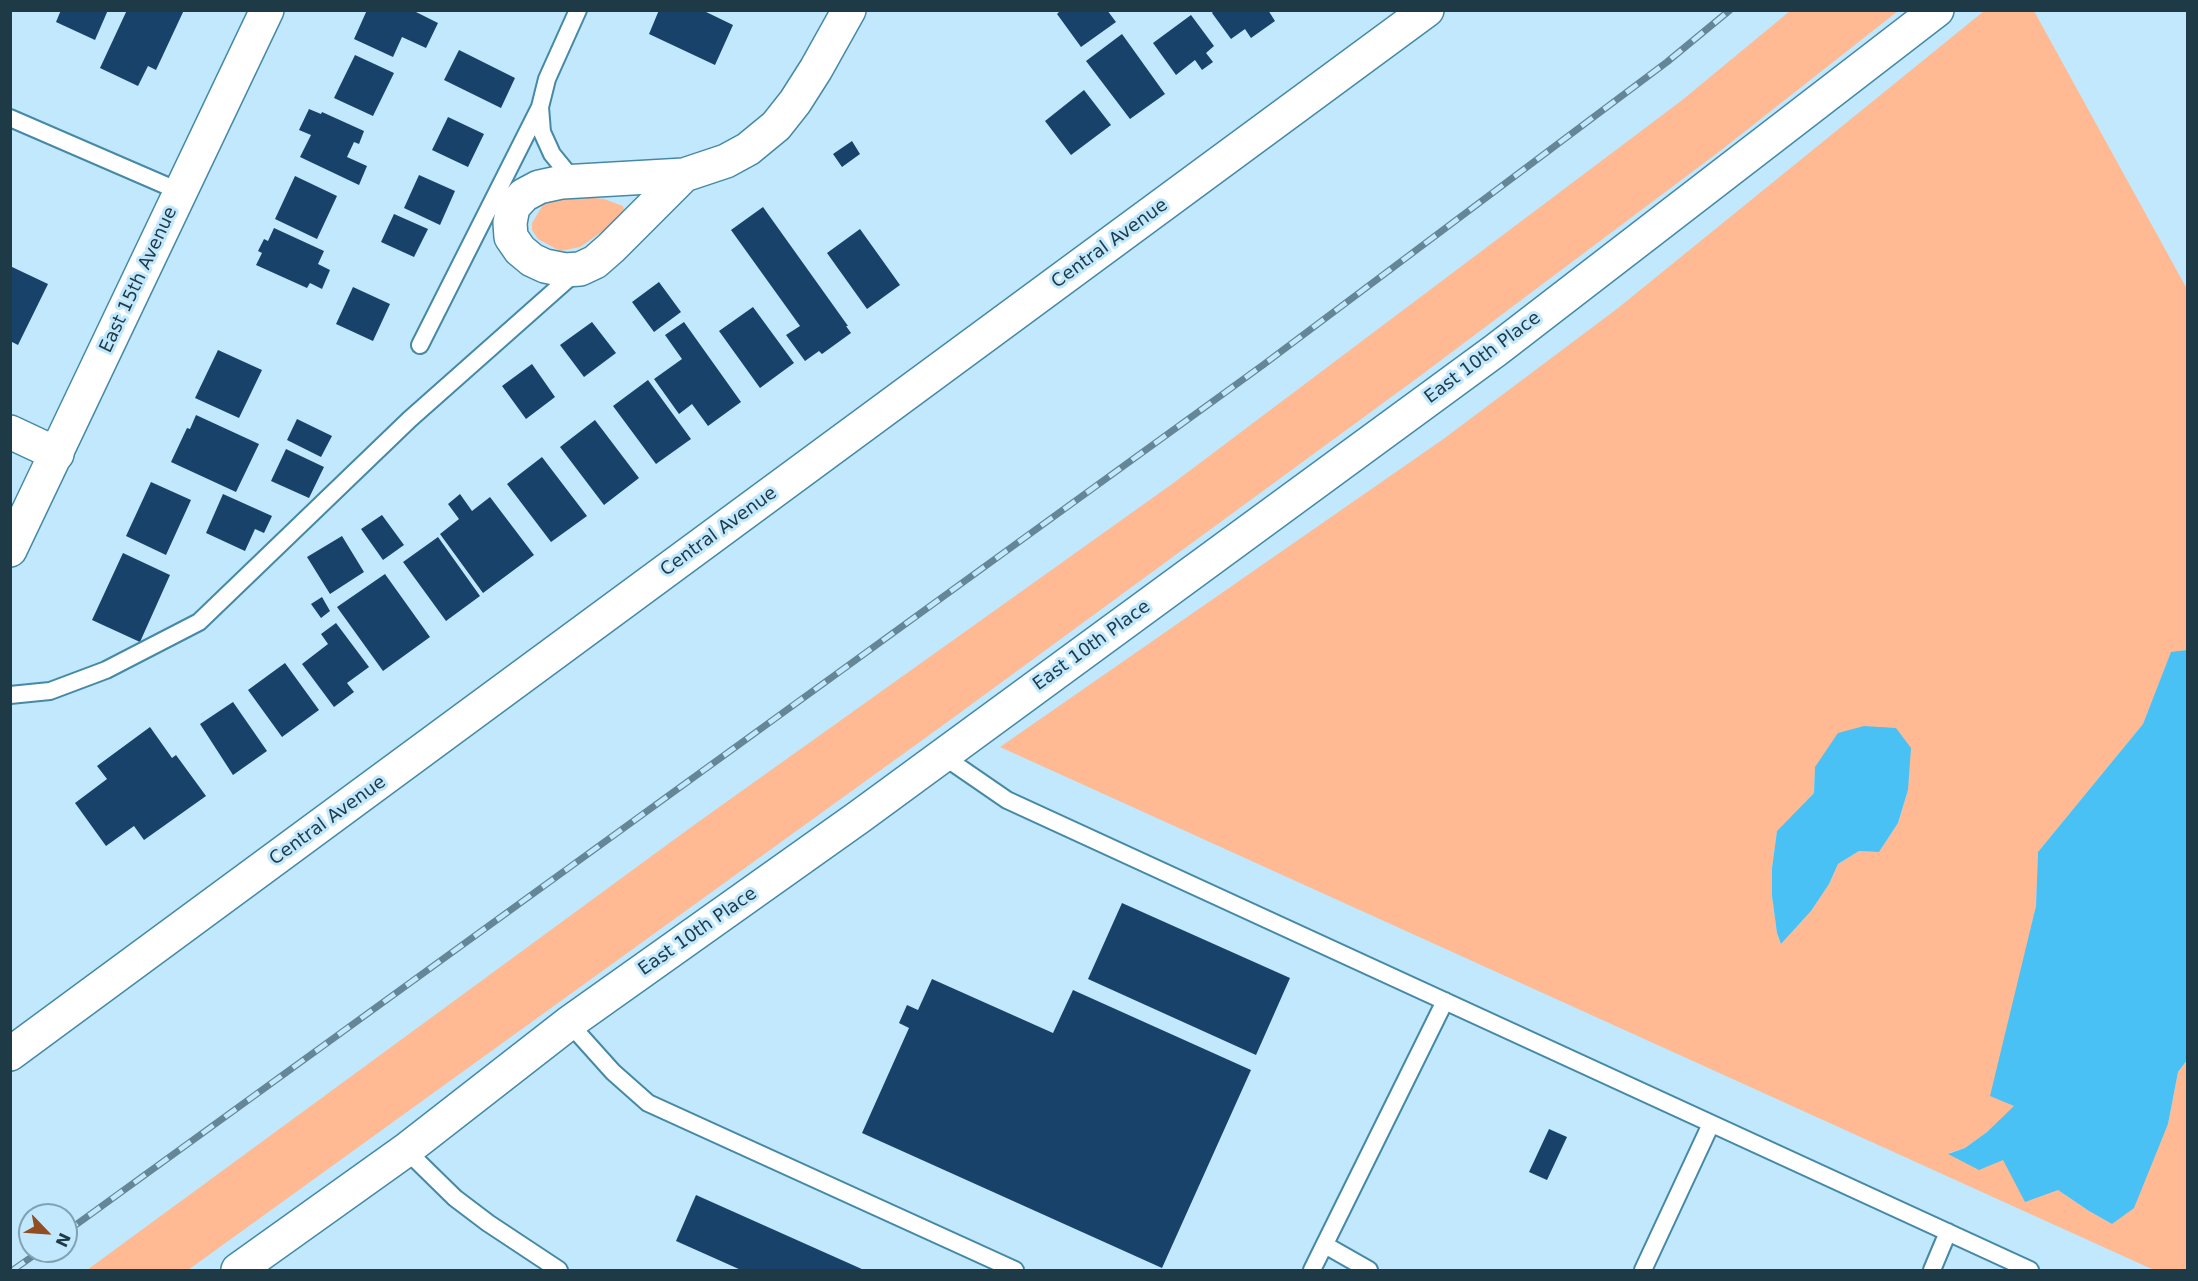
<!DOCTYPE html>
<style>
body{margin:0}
#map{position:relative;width:2198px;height:1281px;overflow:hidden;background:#c1e8fc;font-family:"DejaVu Sans",sans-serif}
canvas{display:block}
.frame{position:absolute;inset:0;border:12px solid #1e3a47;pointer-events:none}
.north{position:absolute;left:18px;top:1203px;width:60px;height:60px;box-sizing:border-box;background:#c1e8fc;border:2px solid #80a2b4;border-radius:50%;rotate:115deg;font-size:16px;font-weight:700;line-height:24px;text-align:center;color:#1e3a47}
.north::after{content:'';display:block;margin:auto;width:21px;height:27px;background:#924e22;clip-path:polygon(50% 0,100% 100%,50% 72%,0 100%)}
</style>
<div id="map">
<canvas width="2198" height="1281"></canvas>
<div class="frame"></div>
<div class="north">N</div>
</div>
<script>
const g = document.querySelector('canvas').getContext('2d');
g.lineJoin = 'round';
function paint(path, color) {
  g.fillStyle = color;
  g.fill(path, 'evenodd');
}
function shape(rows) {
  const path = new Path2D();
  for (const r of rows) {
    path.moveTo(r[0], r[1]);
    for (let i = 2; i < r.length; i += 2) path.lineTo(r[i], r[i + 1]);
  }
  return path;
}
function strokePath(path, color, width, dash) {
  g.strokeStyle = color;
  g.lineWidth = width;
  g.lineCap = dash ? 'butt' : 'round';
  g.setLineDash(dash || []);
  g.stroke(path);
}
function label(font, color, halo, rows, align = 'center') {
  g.font = font + ' "DejaVu Sans",sans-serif';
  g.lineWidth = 6;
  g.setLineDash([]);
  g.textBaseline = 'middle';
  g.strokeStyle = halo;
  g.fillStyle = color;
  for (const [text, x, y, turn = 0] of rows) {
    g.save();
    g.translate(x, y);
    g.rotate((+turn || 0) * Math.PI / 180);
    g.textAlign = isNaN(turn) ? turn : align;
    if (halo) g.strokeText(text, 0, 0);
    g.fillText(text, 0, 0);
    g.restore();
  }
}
const green = shape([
 [1790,11,1898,11,1720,151,1420,376,946,723,188,1270,87,1270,694,825,1172,484,1681,101],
 [1984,11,2034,11,2187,289,2187,650,2171,653,2143,724,2038,852,2036,906,2015,997,2015,1106,1987,1132,1965,1148,1949,1153,2003,1159,2058,1190,2089,1211,2112,1224,2168,1124,2178,1072,2187,1060,2187,1270,2154,1270,1000,747,1442,440,1618,308],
 [1815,767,1908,790,1898,823,1879,852,1859,851,1838,864,1829,884,1811,911,1781,944,1777,933,1772,896,1772,868,1777,831,1814,793],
 [574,196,604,199,623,206,624,210,603,231,580,247,560,251,538,239,532,230,532,223,543,205,553,200]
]);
const water = shape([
 [2187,650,2187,1060,2178,1072,2168,1124,2134,1208,2112,1224,2089,1211,2058,1190,2025,1202,2003,1160,1979,1170,1948,1154,1965,1148,1987,1132,2014,1106,1990,1096,2036,906,2038,852,2143,724,2171,652],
 [1864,726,1896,728,1911,748,1908,790,1898,823,1879,852,1859,851,1838,864,1829,884,1811,911,1781,944,1777,933,1772,896,1772,868,1777,831,1814,793,1815,767,1838,733]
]);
const building = shape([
 [61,10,108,10,95,40,56,22],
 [127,10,184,10,156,70,148,66,138,86,100,68],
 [367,10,412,10,438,23,426,48,402,37,393,57,354,39],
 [659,10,702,10,733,25,715,65,649,34],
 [1061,10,1107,10,1116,22,1081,47,1057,14],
 [1214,10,1268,10,1275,21,1251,38,1245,29,1231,39,1212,13],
 [1191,15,1214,46,1206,53,1213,62,1202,70,1195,60,1176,75,1153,43],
 [1122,34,1165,94,1130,119,1086,61],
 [459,50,515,78,501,108,444,80],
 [355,55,394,73,373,116,334,98],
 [1084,90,1111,125,1071,155,1045,121],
 [309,109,321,114,322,112,364,131,359,144,354,142,347,157,367,166,359,185,300,157,311,135,299,130],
 [448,117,484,134,468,167,432,150],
 [852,141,860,154,842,167,833,154],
 [419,175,455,191,440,225,404,208],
 [295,176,337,196,317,239,275,219],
 [763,207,848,326,846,326,851,333,822,354,819,351,805,361,786,335,800,326,731,230],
 [394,214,428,229,414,257,381,242],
 [274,228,324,251,318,264,330,270,322,289,310,283,307,288,256,265,262,253,258,251,264,239,268,241],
 [860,229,900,285,867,309,827,253],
 [10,266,48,284,18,345,10,341],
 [659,282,681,312,654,332,632,302],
 [353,287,390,304,373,341,336,324],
 [753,307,794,363,760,388,719,331],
 [592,322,616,353,584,377,560,345],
 [684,322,741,402,708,426,692,404,679,414,654,379,682,359,665,335],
 [218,350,262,370,239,418,195,398],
 [532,364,555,397,526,419,502,386],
 [648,380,691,439,656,464,613,406],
 [196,415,259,444,236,492,171,462,187,428,190,429],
 [297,419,332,436,321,457,287,440],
 [595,420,639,478,604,505,560,447],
 [286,449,324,467,309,498,271,481],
 [542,457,587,516,551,542,507,484],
 [151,482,191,500,166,555,126,536],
 [223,494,272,516,264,533,255,529,245,551,206,533],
 [460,494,472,511,490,497,534,555,483,593,440,534,459,519,448,504],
 [382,515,404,545,383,560,361,529],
 [342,536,364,572,330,594,307,557],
 [438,537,480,596,446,621,403,562],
 [123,553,170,575,140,642,92,620],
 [385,574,430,637,383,671,337,607],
 [322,597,330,611,321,618,311,604],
 [336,623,369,667,347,683,354,692,334,707,302,664,328,644,321,634],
 [285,663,319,710,282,737,248,690],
 [233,702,267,751,233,775,200,724],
 [150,727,172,758,176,755,206,796,144,840,134,826,106,846,75,803,107,779,97,766],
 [1122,903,1290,978,1256,1055,1088,979],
 [932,979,1053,1033,1073,990,1251,1070,1162,1268,862,1133,909,1028,899,1023,907,1005,918,1010],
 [1549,1129,1567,1137,1547,1180,1529,1172],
 [696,1195,864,1270,741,1270,676,1241]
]);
const lane = shape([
 [10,118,181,192],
 [574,181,552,154,542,132,540,107,547,79,578,10],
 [420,345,540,107],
 [10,695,50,691,106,670,199,622,410,419,577,271],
 [943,756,1007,800,2030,1270],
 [569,1023,613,1072,648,1103,1015,1270],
 [406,1150,455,1198,488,1223,559,1270],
 [1325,1245,1369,1270],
 [1312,1270,1445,1001],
 [1643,1270,1711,1124],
 [1932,1270,1948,1232]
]);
const street = shape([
 [684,175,611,248,595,262,580,269,565,270,545,266,532,260,520,250,511,237,510,223,513,207,524,195,539,187,562,182,684,175,726,161,748,149,776,126,795,102,816,69,849,10],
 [10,432,57,454],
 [238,1270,406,1150,569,1023,859,817,1496,350,1937,10]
]);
const secondary = shape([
 [10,550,267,10],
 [10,1054,1427,10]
]);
const rail = shape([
 [66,1232,1263,365,1667,62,1730,10],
 [13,1270,40,1251]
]);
const streetNames = [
 ["Central Avenue",1110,244,-36],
 ["East 15th Avenue",139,280,-65],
 ["East 10th Place",1483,358,-37],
 ["Central Avenue",719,532,-36],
 ["East 10th Place",1092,646,-36],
 ["Central Avenue",328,821,-36],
 ["East 10th Place",698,932,-35]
];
paint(green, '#ffba93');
paint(water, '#49c1f5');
paint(building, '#184269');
strokePath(lane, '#4689a7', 20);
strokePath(street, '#4689a7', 36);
strokePath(secondary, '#4689a7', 36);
strokePath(lane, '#fff', 16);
strokePath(street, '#fff', 33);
strokePath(secondary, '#fff', 33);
strokePath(rail, '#658696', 7);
strokePath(rail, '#c1e8fc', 4.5, [14]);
label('18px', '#1e3a47', '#c1e8fc', streetNames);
</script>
